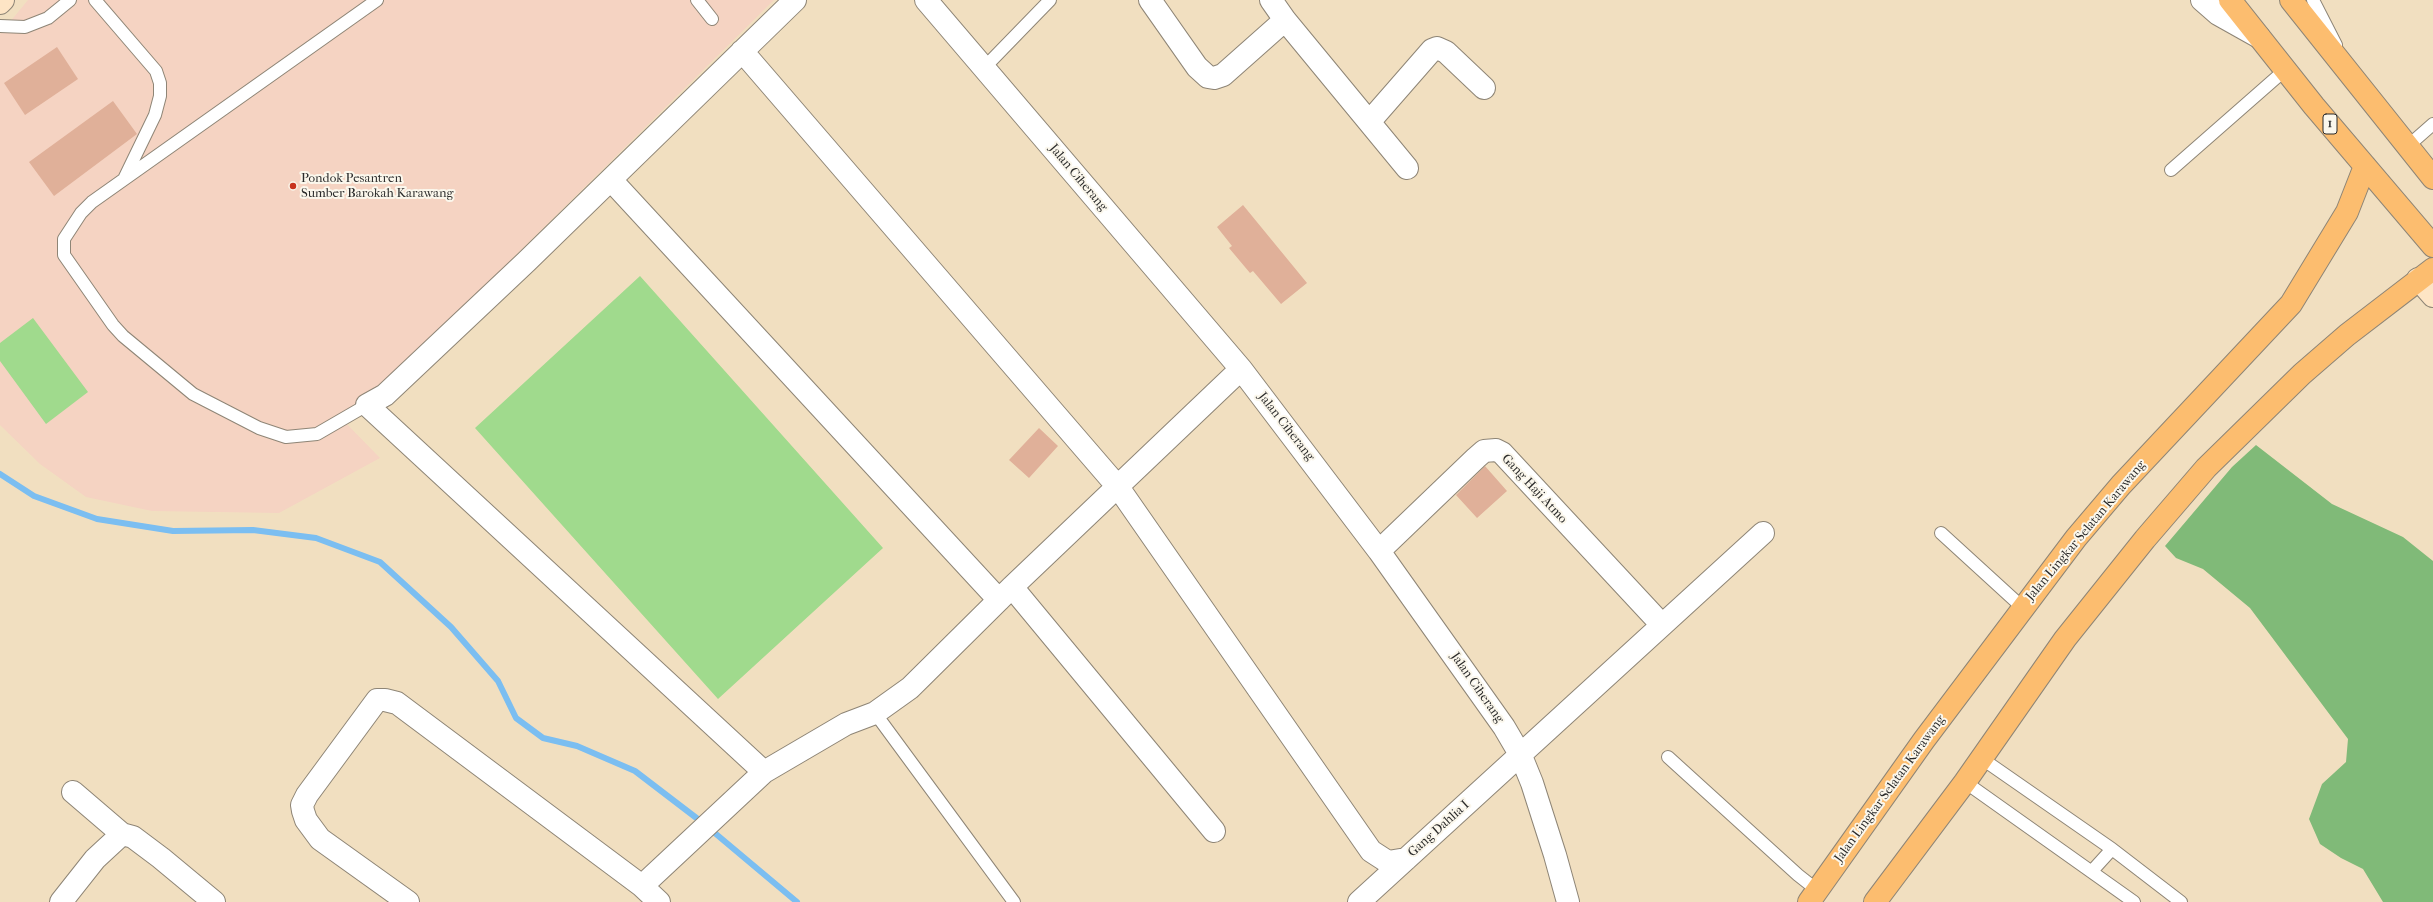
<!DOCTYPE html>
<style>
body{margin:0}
canvas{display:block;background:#f1dfc0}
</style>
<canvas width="2433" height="902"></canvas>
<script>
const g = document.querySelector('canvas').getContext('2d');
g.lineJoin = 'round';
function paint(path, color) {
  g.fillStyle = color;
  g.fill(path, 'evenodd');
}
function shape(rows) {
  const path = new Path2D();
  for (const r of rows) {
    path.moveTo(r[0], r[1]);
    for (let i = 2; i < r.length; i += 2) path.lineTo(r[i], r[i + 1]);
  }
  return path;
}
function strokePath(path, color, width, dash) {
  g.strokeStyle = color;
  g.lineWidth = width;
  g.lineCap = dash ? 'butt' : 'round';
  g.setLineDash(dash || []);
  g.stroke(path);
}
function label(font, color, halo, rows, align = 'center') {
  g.font = font + ' "IM FELL French Canon",serif';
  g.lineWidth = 4;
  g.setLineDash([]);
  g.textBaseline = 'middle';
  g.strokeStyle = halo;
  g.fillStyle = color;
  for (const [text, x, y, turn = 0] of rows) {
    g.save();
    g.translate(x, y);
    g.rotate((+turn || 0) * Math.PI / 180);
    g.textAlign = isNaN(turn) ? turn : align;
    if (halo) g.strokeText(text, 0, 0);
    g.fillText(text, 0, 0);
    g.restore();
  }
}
const built = shape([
 [28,0,774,0,433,337,341,418,380,458,279,513,152,511,86,497,40,464,0,425,0,34]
]);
const green = shape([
 [640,276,883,548,718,699,475,428],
 [33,318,88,392,46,424,0,361,0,343]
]);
const forest = shape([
 [2256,445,2332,504,2403,537,2433,561,2433,902,2383,902,2363,869,2341,858,2320,844,2309,819,2322,784,2346,762,2348,739,2250,608,2203,569,2176,558,2165,546,2232,467]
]);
const stream = shape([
 [0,474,34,496,97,519,173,531,253,530,316,538,380,562,451,627,498,681,516,718,543,738,577,746,635,771,703,823],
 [710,829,797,902]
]);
const building = shape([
 [57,47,78,79,25,115,4,83],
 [113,101,137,134,54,196,29,162],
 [1243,205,1307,283,1281,304,1253,271,1250,273,1229,248,1232,246,1217,227],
 [1039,428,1058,446,1029,478,1009,460],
 [1485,466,1507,491,1477,518,1456,495]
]);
const lane = shape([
 [95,0,156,71,160,83,160,96,155,115,124,179],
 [697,0,712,19],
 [2313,0,2336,45],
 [0,26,25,27,48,18,70,0],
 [984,68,1050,0],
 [2408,146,2433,124],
 [2171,170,2285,70],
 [367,405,317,434,286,437,259,428,193,394,123,336,113,325,64,255,64,239,81,213,92,202,377,0],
 [1941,533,2022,607],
 [875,713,1014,902],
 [1668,757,1798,875,1817,890],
 [1981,758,2112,849,2181,902],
 [1965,782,2134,902],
 [2092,871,2112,849]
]);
const street = shape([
 [926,0,1241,369,1379,551,1504,727,1521,756,1532,783,1555,855,1568,902],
 [1150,0,1197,67,1208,77,1214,78,1223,75,1285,20],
 [1271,0,1285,20,1407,168],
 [2202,0,2218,14,2259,37],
 [742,51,1118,487,1371,851,1388,862,1406,859],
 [1370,121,1432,50,1437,48,1446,52,1484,88],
 [611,180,999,600],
 [1379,551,1476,458,1484,451,1496,450,1502,453,1662,625],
 [1012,587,1214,831],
 [764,772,367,405,385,395,526,262,795,0],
 [73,792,122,834],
 [642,886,764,772,846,724,875,713,910,688,1012,587,1241,369],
 [61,902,95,859,122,834,133,837,161,858,214,902],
 [408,902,320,839,306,820,303,811,302,805,307,795,377,700,385,700,397,703,642,886,659,902],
 [1359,902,1763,533]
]);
const secondary = shape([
 [0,3,3,0],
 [2418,279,2433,296]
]);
const primary = shape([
 [2230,0,2314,106,2433,246],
 [2291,0,2433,178],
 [1809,902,1924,740,2076,538,2121,485,2291,304,2347,212,2365,166],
 [1875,902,1965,782,2065,639,2145,539,2206,468,2302,374,2347,335,2433,269]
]);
const markers = [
 [293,186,4,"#c8321e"]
];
const shields = [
 [2330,124,14]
];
const shieldNames = [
 ["1",2330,124]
];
const streetNames = [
 ["Jalan Ciherang",1078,178,50],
 ["Jalan Ciherang",1286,427,52],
 ["Gang Haji Atmo",1534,489,47],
 ["Jalan Lingkar Selatan Karawang",2086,531,-50],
 ["Jalan Ciherang",1477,688,55],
 ["Jalan Lingkar Selatan Karawang",1890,789,-54],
 ["Gang Dahlia I",1439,829,-42]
];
const poiNames = [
 ["Pondok Pesantren",301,179],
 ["Sumber Barokah Karawang",301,194]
];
paint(built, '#f5d3c2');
paint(green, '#a0da8d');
paint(forest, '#80ba78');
strokePath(stream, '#7bbef1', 6);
paint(building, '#e0b099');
strokePath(lane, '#8e8576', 14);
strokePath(street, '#8e8576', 24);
strokePath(secondary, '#8e8576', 24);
strokePath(primary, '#8e8576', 24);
strokePath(lane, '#fff', 12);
strokePath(street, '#fff', 22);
strokePath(secondary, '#fee5c5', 22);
strokePath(primary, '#fcbd6f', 22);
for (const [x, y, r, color] of markers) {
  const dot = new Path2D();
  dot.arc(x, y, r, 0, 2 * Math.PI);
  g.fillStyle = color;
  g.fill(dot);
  strokePath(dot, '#fbf7ec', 1.5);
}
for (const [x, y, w] of shields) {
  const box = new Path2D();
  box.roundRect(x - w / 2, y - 10, w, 20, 3);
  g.fillStyle = '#fbf7ec';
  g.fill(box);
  strokePath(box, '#2b2b2b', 1);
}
label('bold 12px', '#2b2b2b', null, shieldNames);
label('13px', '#2b2b2b', '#fbf7ec', streetNames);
label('13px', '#2b2b2b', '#fbf7ec', poiNames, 'left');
</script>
